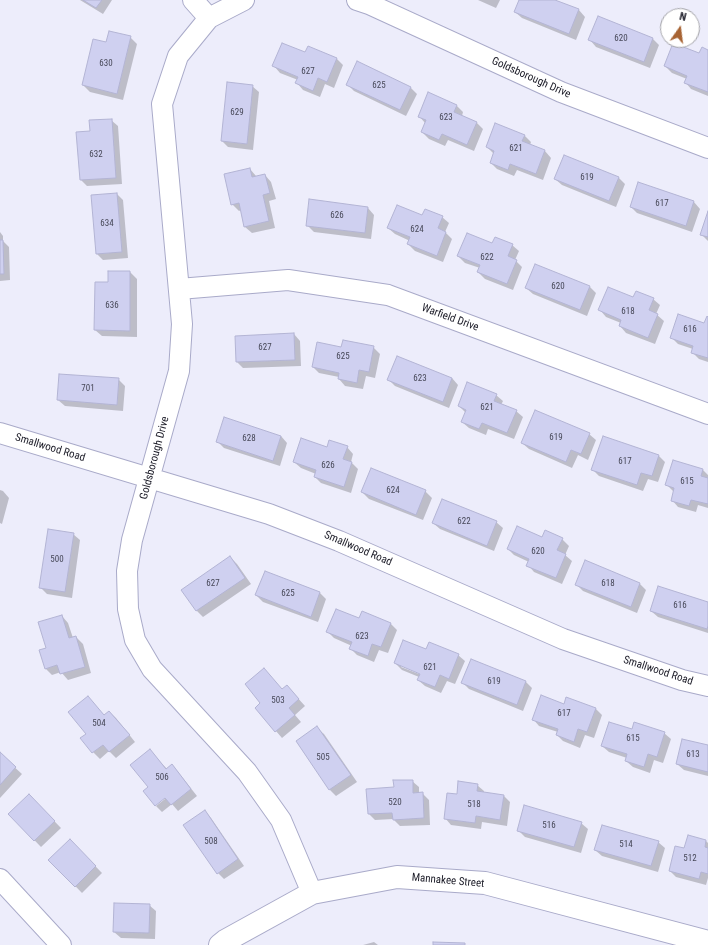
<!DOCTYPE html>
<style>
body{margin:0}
#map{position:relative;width:708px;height:945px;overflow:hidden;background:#ededfb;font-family:"Roboto Condensed",sans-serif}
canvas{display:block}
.north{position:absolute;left:660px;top:8px;width:40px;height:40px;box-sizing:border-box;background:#fff;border:1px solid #a3a3a8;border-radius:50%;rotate:14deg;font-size:11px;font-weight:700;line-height:16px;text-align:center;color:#1a1a26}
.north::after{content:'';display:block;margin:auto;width:14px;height:18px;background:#a76333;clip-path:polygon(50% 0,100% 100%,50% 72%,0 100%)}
</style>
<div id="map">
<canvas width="708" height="945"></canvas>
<div class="north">N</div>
</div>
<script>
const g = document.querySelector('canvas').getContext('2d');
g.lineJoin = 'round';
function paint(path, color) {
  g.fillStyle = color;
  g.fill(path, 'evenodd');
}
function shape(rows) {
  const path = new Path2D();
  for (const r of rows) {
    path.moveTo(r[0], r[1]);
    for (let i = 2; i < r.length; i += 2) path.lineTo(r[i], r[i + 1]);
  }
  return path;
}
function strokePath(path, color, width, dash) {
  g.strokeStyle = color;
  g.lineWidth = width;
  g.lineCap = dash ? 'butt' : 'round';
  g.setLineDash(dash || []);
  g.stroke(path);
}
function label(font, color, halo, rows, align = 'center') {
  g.font = font + ' "Roboto Condensed",sans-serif';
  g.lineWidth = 3;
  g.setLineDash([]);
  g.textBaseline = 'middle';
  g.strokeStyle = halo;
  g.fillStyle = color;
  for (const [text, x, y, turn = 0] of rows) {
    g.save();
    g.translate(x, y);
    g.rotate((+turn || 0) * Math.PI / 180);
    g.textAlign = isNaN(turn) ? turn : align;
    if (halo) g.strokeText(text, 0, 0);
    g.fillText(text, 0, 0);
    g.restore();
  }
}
const shadow = shape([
 [80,0,112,0,103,14],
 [478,0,500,0,496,8],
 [520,0,552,0,579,10,585,17,576,40,522,18,515,12],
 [599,18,653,39,659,45,650,68,596,47,590,40],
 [130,37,137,44,123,100,90,92,83,85,107,43],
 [708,51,708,96,691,89,685,82,687,79,672,73,665,66,700,55],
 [305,54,337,59,343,65,334,88,325,84,320,97,303,90,297,83,298,80,280,73,274,66],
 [347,84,411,88,417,94,406,116,354,91],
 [252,86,259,92,253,150,228,147,222,141],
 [429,94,457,106,463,112,462,116,476,122,483,129,474,151,448,140,445,146,429,139,422,132,425,123,419,116],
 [111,120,118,126,122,184,87,186,81,180,91,132],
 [524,135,531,142,530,145,545,151,551,158,543,180,517,170,514,176,497,169,491,163,494,154,487,147],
 [250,169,256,176,257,177,265,175,271,182,276,199,269,201,275,228,252,233,245,227,241,210,239,211,232,204],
 [619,178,625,184,616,207,562,185,555,179],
 [639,183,694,202,700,209,692,232,637,213,631,207],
 [117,194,123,200,128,258,103,260,97,254],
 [368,208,374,215,371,239,314,232,307,225],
 [708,214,708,241,701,234],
 [423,216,442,217,449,223,445,232,452,239,443,262,415,251,408,244,410,241,395,234,388,228],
 [0,232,3,236,3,241,9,247,10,280,0,281],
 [493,244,512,245,519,251,515,260,522,267,513,290,485,279,478,272,480,268,465,263,458,256],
 [130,272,137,279,137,337,102,336,95,330,109,283],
 [590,287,596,293,587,316,533,294,526,288],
 [634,298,653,299,660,305,656,314,664,321,655,344,626,333,620,326,621,323,606,317,600,310],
 [708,318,708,362,699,359,692,352,693,349,678,344,671,337,705,324],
 [294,334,300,341,301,366,243,368,237,362],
 [373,347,380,354,375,378,366,376,363,389,345,386,339,379,339,377,319,373,313,367,342,348],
 [452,378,458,385,449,408,395,386,389,380],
 [118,379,125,386,123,411,65,406,58,400],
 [496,395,503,401,501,405,516,411,523,417,514,439,488,429,486,435,469,428,462,422,466,413,459,406],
 [589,434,596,440,588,460,578,455,572,468,529,449,522,443],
 [281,436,287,443,280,466,224,448,218,442],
 [347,447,353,454,351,462,358,469,351,493,321,483,315,477,316,474,301,468,294,462,328,448],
 [659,456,665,462,658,482,648,479,643,491,599,476,592,469],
 [703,470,708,475,708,508,698,505,696,512,678,507,672,500,674,492,667,485],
 [0,490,3,491,9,498,2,524,0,523],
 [425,491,432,498,423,520,369,499,362,492],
 [496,522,503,528,494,551,440,529,433,523],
 [73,534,80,540,72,598,47,594,40,587],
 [543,538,562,539,569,546,565,555,572,561,562,584,534,572,528,565,529,562,514,555,508,549],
 [230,557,237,564,251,584,203,617,197,611,183,590],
 [265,572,320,593,326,599,318,622,263,602,256,595],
 [640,584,646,590,637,613,583,591,577,585],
 [708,603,708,633,658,617,651,611],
 [62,616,68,623,73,638,76,637,83,644,91,673,68,680,61,672,52,675,45,668,47,649],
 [359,619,391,624,397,630,388,653,379,650,374,662,357,655,351,649,352,646,334,638,328,632],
 [427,650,458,655,465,661,455,684,447,681,441,693,425,686,418,680,419,677,402,670,395,663],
 [401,665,425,675,424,676,401,667],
 [526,682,532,688,523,711,469,689,463,683],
 [287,686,305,706,295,715,301,722,282,738,256,708],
 [88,697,104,716,109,712,116,718,135,742,116,758,109,751,100,759,93,752,82,738,87,734],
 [596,709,602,715,594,738,585,735,580,748,563,741,557,735,558,732,539,726,533,719],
 [317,728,324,734,357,782,336,796,330,790,297,741],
 [633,731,664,733,671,739,663,763,654,760,650,773,633,767,626,761,627,758,609,752,602,746],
 [708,746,708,776,684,770,677,764],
 [150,751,167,769,172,765,178,772,197,796,178,811,172,804,162,812,156,806,170,795],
 [0,754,22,774,0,798],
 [412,781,419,787,419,794,422,793,429,800,430,825,400,826,393,819,375,820,369,814,395,788],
 [477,785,484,791,484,793,504,796,510,802,507,826,482,822,481,829,451,825,445,818,458,795],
 [29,795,61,828,41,847,9,814],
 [205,811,211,818,244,866,224,879,218,873],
 [581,823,588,829,581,853,525,837,518,830],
 [688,836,706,841,708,843,708,878,706,885,676,877,670,871,685,849],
 [70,840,102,873,82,893,50,860],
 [658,842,665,848,658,872,602,856,595,850],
 [149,905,156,911,155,939,121,938,114,932],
 [374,942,378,945,363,945]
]);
const building = shape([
 [83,0,102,0,96,8,83,0],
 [519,0,555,0,579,9,569,34,514,12,519,0],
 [598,16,653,38,644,62,588,40,598,16],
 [109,31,131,36,117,94,82,85,93,39,106,42,109,31],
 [282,43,305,52,308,46,337,58,327,82,318,78,313,91,295,83,298,77,272,66,282,43],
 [673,43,699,53,702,47,708,50,708,92,684,83,687,76,664,66,673,43],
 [357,61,411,87,400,110,346,85,357,61],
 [227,82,253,85,247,144,221,141,227,82],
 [428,92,457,105,454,112,477,122,467,145,442,134,439,140,421,132,426,120,418,117,428,92],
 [112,119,116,178,80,180,76,132,90,131,89,120,112,119],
 [495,123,525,135,522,141,545,150,536,174,510,164,508,170,490,163,494,151,486,147,495,123],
 [564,155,619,177,609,201,554,179,564,155],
 [250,168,252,177,265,174,270,193,263,195,269,221,244,227,239,203,231,205,224,174,250,168],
 [638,182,694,201,686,226,630,207,638,182],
 [117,193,122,252,96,254,91,195,117,193],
 [309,199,368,207,365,233,306,226,309,199],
 [397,205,422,215,425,209,443,216,438,228,446,232,437,256,407,244,410,237,387,228,397,205],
 [708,211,708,237,700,235,708,211],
 [467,233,492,243,495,237,513,244,508,256,517,260,507,284,477,272,480,265,457,256,467,233],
 [0,240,3,240,4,274,0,274,0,240],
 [535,264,590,286,580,310,525,288,535,264],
 [108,271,130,271,130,331,94,330,95,282,108,282,108,271],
 [608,287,633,297,636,291,654,298,649,310,658,314,648,338,619,326,621,320,598,310,608,287],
 [678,314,704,323,707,316,708,317,708,358,691,353,693,346,670,338,678,314],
 [294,333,295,360,236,362,235,336,294,333],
 [343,340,374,346,369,372,359,370,357,383,338,379,339,373,312,367,317,342,341,347,343,340],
 [397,356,452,378,443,402,387,380,397,356],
 [59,374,119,378,117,405,57,400,59,374],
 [467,382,497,394,494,401,517,410,507,433,482,423,479,429,461,422,466,410,458,406,467,382],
 [535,410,590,433,581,454,571,450,566,462,521,443,535,410],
 [224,417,281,436,273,461,216,442,224,417],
 [603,436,659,455,652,476,641,473,637,485,591,470,603,436],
 [301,438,327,447,329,440,348,446,343,459,352,462,344,487,314,477,316,470,293,462,301,438],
 [673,460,703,469,701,476,708,478,708,504,691,500,689,506,671,501,674,488,665,485,673,460],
 [371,468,426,490,416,515,361,492,371,468],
 [442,499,497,521,487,546,432,523,442,499],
 [517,526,542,537,545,530,563,538,557,550,566,554,556,578,526,566,529,559,507,549,517,526],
 [48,529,74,533,65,592,39,588,48,529],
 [230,556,245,578,196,611,181,590,230,556],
 [585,560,640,583,631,607,575,585,585,560],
 [265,571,320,592,311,617,255,595,265,571],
 [658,586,708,602,708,626,707,629,650,611,658,586],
 [336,609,359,618,362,611,391,623,381,647,372,644,368,656,349,649,352,642,326,632,336,609],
 [62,615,69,638,76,636,85,667,60,674,57,665,45,669,39,650,46,648,38,622,62,615],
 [403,640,426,649,429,642,459,654,449,679,440,675,435,687,417,680,420,674,394,663,403,640],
 [471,659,526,681,517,705,461,683,471,659],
 [264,668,282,689,287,685,299,699,289,708,295,715,275,732,255,708,260,703,245,684,264,668],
 [541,695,564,704,566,697,596,708,587,732,578,729,574,742,556,735,558,729,532,720,541,695],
 [88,696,104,715,109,711,130,735,109,752,103,745,92,753,80,738,86,734,68,712,88,696],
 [609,722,632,729,634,722,665,732,657,757,648,754,644,767,625,761,627,754,601,746,609,722],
 [317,726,351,775,329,790,296,741,317,726],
 [682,739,708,745,708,772,676,764,682,739],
 [150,749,166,769,172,764,191,789,171,805,165,798,155,806,143,791,148,787,130,765,150,749],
 [0,752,16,767,0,785,0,752],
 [393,780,413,780,413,793,423,792,424,818,393,820,392,813,368,814,366,789,394,787,393,780],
 [458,781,478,784,477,791,504,795,500,820,476,816,475,823,444,819,447,793,457,794,458,781],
 [29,794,55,821,34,841,8,814,29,794],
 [524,805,582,822,574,847,517,831,524,805],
 [205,810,238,859,217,874,183,825,205,810],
 [602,825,659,841,651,866,594,850,602,825],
 [688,835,706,840,705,847,708,848,708,874,701,872,699,879,669,871,675,846,684,848,688,835],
 [70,839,96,866,75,887,48,860,70,839],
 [114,903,150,904,149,933,113,932,114,903],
 [433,942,465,943,465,945,433,945,433,942]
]);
const minor = shape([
 [193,0,209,18],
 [244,0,209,18,178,56,162,104,182,324,179,371,132,540,127,571,128,609,135,640,152,669,247,772,281,820,312,893],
 [357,0,369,4,561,92,708,148],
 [179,289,288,280,388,295,708,414],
 [0,433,269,514,339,541,563,639,682,680,708,686],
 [0,879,61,945]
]);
const tertiary = shape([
 [220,945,225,941,312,893,397,877,485,883,708,942]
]);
const numberNames = [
 ["620",621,39],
 ["630",106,64],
 ["627",308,72],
 ["625",379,86],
 ["629",237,113],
 ["623",446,118],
 ["621",516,149],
 ["632",96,155],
 ["619",587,178],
 ["617",662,204],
 ["626",337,216],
 ["634",107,224],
 ["624",417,230],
 ["622",487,258],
 ["620",558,287],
 ["636",112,306],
 ["618",628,312],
 ["616",690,330],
 ["627",265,348],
 ["625",343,357],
 ["623",420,379],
 ["701",88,389],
 ["621",487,408],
 ["619",556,438],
 ["628",249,439],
 ["617",625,462],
 ["626",328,466],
 ["615",687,482],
 ["624",393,491],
 ["622",464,522],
 ["620",538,552],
 ["500",57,560],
 ["627",213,584],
 ["618",608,584],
 ["625",288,594],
 ["616",680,606],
 ["623",362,637],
 ["621",430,668],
 ["619",494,682],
 ["503",278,701],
 ["617",564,714],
 ["504",99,724],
 ["615",633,739],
 ["613",693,755],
 ["505",323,758],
 ["506",162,778],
 ["520",395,803],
 ["518",474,805],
 ["516",549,826],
 ["508",211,842],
 ["514",626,845],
 ["512",690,859]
];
const streetNames = [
 ["Goldsborough Drive",531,78,24],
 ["Warfield Drive",450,318,20],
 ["Smallwood Road",50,448,17],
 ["Goldsborough Drive",155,458,-75],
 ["Smallwood Road",358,549,23],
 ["Smallwood Road",658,671,18],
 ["Mannakee Street",448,881,5]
];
paint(shadow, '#0003');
paint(building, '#cfd0f0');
strokePath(building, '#b3b4d4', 1);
strokePath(minor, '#a9aac9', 22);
strokePath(tertiary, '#a9aac9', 24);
strokePath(minor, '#fff', 20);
strokePath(tertiary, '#fff', 22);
label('9px', '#474858', null, numberNames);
label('11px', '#1a1a26', '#fff', streetNames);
</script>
